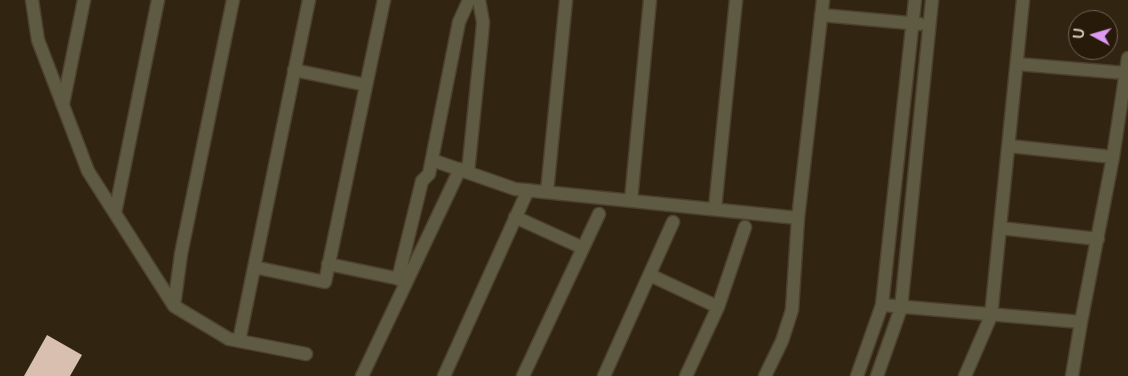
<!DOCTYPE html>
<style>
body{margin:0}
#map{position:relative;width:1128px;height:376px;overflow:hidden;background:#312411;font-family:Raleway,sans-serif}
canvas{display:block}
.north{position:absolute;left:1068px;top:10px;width:50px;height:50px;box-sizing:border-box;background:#271a08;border:1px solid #6e6354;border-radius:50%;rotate:276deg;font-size:14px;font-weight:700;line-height:20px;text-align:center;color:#d9d0c5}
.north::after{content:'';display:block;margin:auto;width:18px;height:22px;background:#dd99f3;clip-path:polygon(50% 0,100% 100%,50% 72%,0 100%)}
</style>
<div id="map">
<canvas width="1128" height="376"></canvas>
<div class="north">U</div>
</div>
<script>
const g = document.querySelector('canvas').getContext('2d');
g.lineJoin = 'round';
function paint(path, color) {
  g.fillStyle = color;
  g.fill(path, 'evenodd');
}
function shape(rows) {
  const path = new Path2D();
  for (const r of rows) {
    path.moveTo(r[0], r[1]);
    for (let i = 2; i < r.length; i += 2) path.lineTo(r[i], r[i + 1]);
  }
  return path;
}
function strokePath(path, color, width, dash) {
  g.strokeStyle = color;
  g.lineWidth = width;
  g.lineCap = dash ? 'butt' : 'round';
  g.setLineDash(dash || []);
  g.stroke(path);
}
const building = shape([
 [47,335,82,355,70,376,24,376]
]);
const street = shape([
 [32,0,38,40,88,171,174,306,229,339,306,354],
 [821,15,920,24],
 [1017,64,1125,73],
 [294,70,366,85],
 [63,104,84,0],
 [1009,146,1113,157],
 [432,160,515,189,798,218,823,0],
 [468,172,482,35,483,22,479,0],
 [547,192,566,0],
 [631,200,650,0],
 [715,208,736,0],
 [115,213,158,0],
 [515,217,583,248],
 [1000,228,1098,239],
 [328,264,405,280],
 [254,267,325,282,384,0],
 [650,275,718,307],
 [398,279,422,181,429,174,459,22,469,0],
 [882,305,1081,322,1113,157,1128,58],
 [174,306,181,254,233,0],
 [239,341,309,0],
 [362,376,460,169],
 [444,376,528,190],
 [523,376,599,214],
 [604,376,673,222],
 [686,376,718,307,745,227],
 [765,376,782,341,792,310,798,218],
 [857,376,882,305,915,0],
 [877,376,901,308,932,0],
 [965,376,991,316,1023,0],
 [1072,376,1081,322]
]);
paint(building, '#d9bfb0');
strokePath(street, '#4c402e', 15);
strokePath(street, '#5f5b42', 12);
</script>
